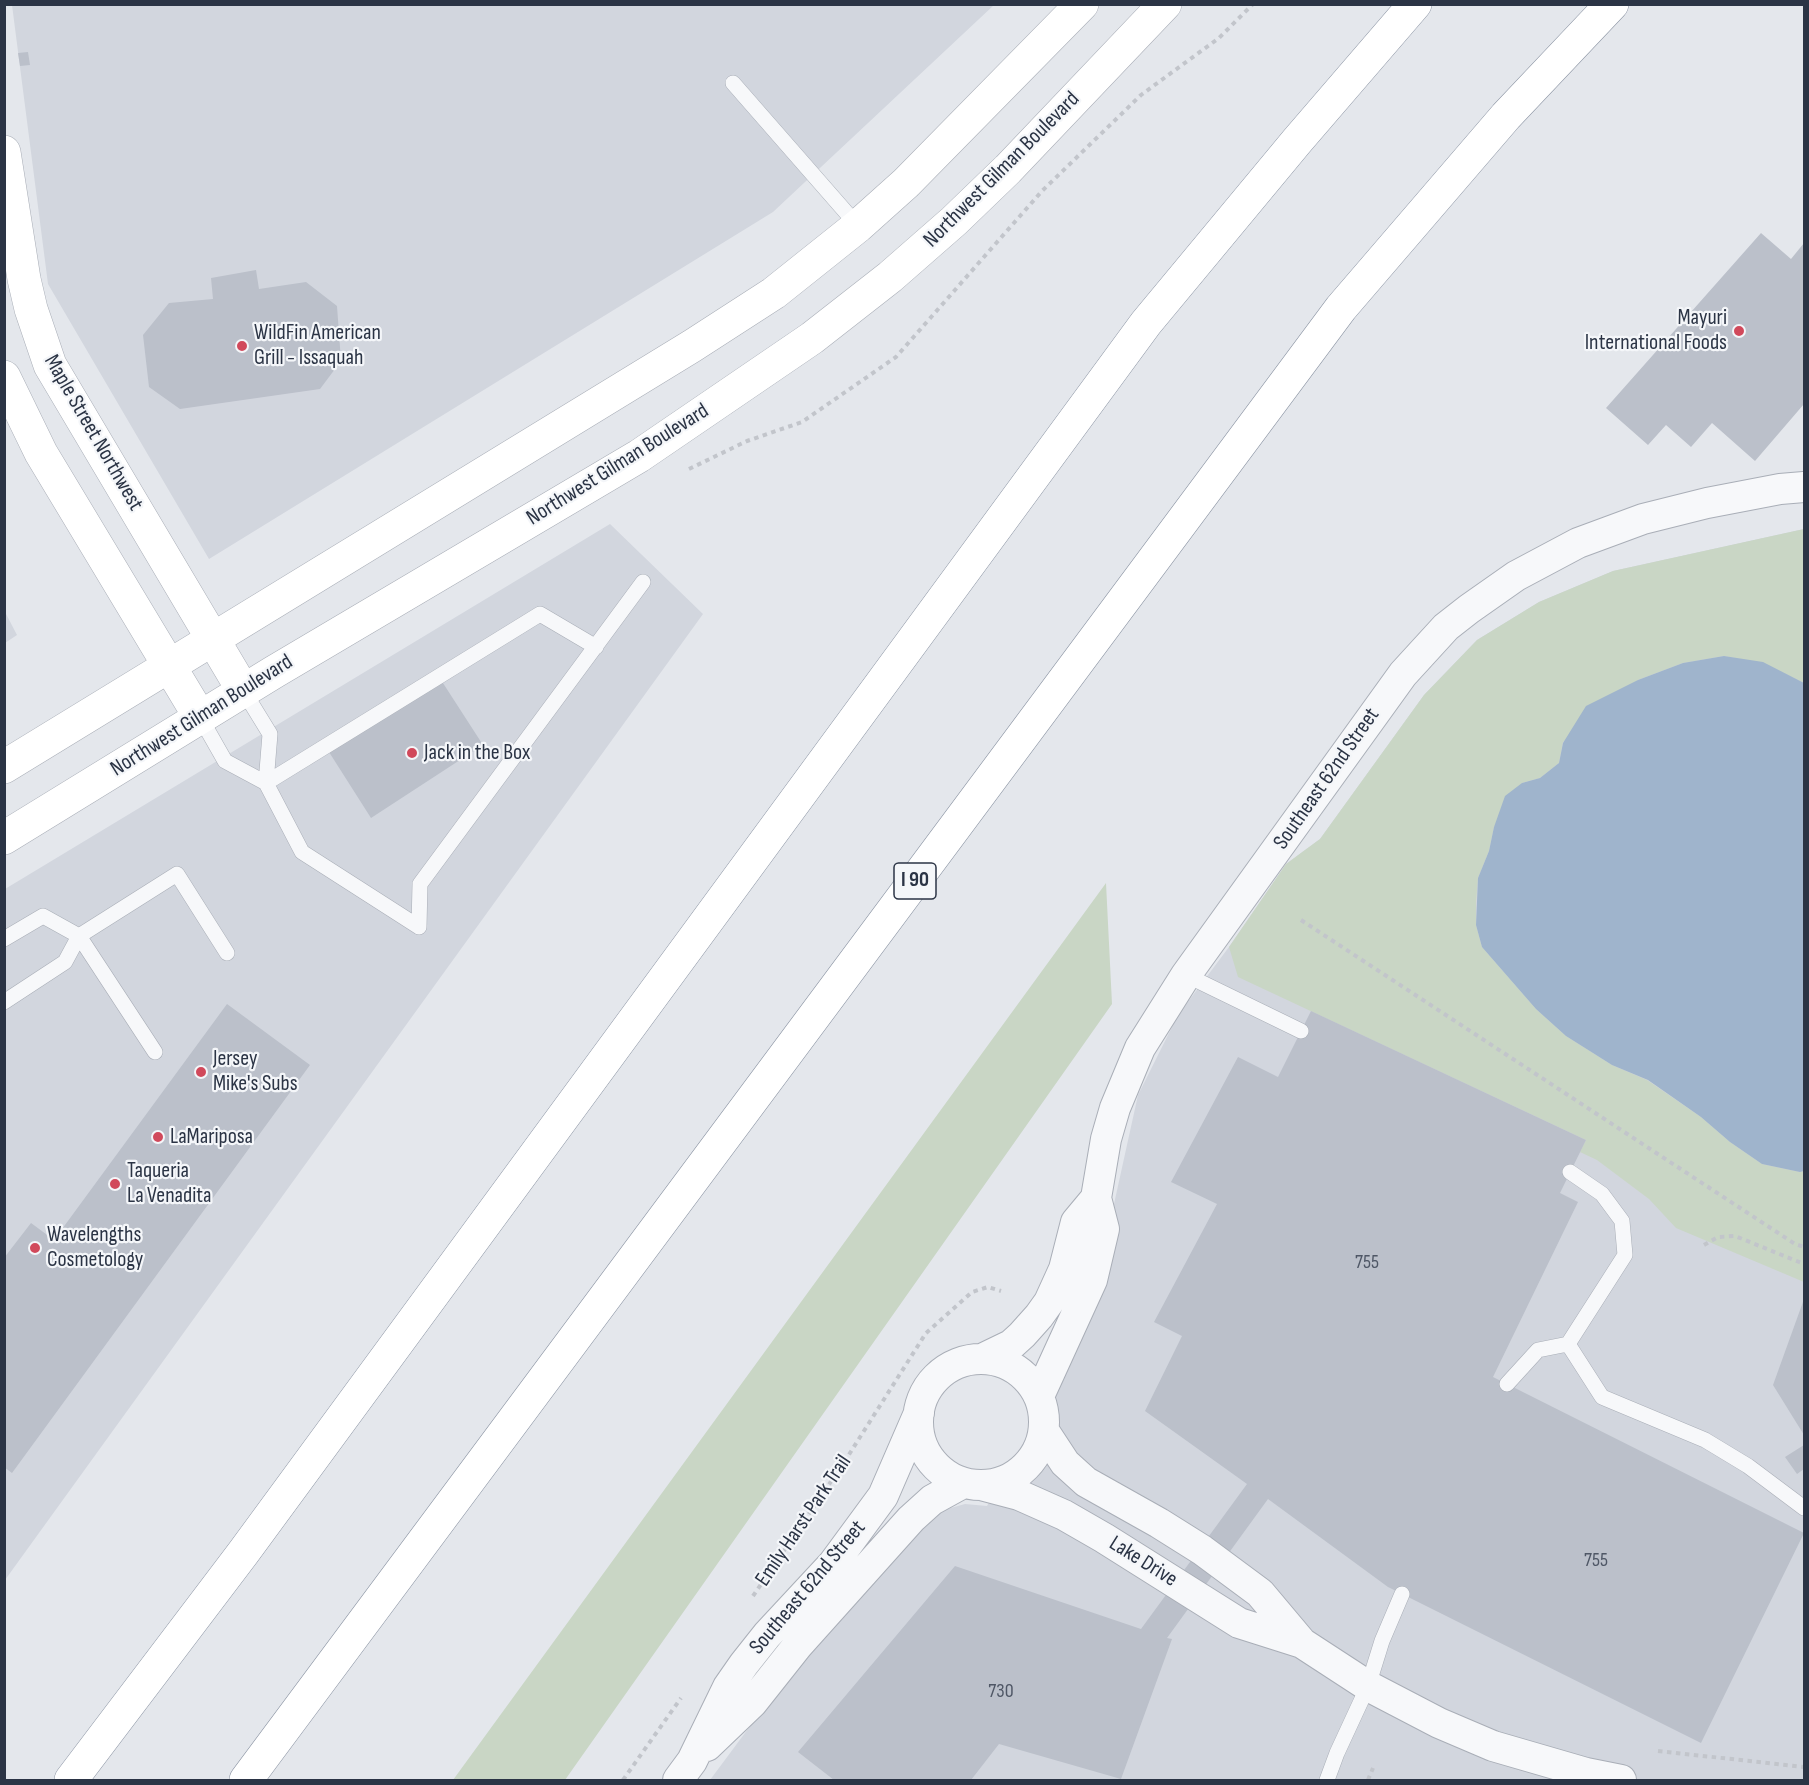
<!DOCTYPE html>
<style>
body{margin:0}
#map{position:relative;width:1809px;height:1785px;overflow:hidden;background:#e4e7ec;font-family:"Sofia Sans Condensed",sans-serif}
canvas{display:block}
.frame{position:absolute;inset:0;border:6px solid #2b3445;pointer-events:none}
</style>
<div id="map">
<canvas width="1809" height="1785"></canvas>
<div class="frame"></div>
</div>
<script>
const g = document.querySelector('canvas').getContext('2d');
g.lineJoin = 'round';
function paint(path, color) {
  g.fillStyle = color;
  g.fill(path, 'evenodd');
}
function shape(rows) {
  const path = new Path2D();
  for (const r of rows) {
    if (r.length === 3) {
      path.moveTo(r[0] + r[2], r[1]);
      path.arc(r[0], r[1], r[2], 0, 2 * Math.PI);
      continue;
    }
    path.moveTo(r[0], r[1]);
    for (let i = 2; i < r.length; i += 2) path.lineTo(r[i], r[i + 1]);
  }
  return path;
}
function strokePath(path, color, width, dash) {
  g.strokeStyle = color;
  g.lineWidth = width;
  g.lineCap = dash ? 'butt' : 'round';
  g.setLineDash(dash || []);
  g.stroke(path);
}
function label(font, color, halo, rows, align = 'center') {
  g.font = font + ' "Sofia Sans Condensed",sans-serif';
  g.lineWidth = 4.5;
  g.setLineDash([]);
  g.textBaseline = 'middle';
  g.strokeStyle = halo;
  g.fillStyle = color;
  for (const [text, x, y, turn = 0] of rows) {
    g.save();
    g.translate(x, y);
    g.rotate((+turn || 0) * Math.PI / 180);
    g.textAlign = isNaN(turn) ? turn : align;
    if (halo) g.strokeText(text, 0, 0);
    g.fillText(text, 0, 0);
    g.restore();
  }
}
const built = shape([
 [12,5,994,5,773,212,209,559,48,284],
 [610,524,703,614,5,1580,5,889],
 [1804,529,1804,1780,710,1780,800,1659,898,1547,940,1511,965,1504,987,1506,1064,1372,1100,1288,1114,1204,1138,1095,1178,1015,1229,947,1286,864,1320,839,1424,695,1477,640,1539,602,1613,571],
 [5,612,17,635,5,643,4,643]
]);
const green = shape([
 [1804,529,1804,683,1763,663,1724,656,1683,663,1638,680,1563,742,1559,763,1540,778,1522,783,1494,827,1489,851,1478,878,1476,903,1476,925,1482,947,1536,1009,1566,1036,1612,1065,1647,1080,1701,1117,1730,1142,1762,1164,1800,1172,1804,1171,1804,1282,1676,1228,1649,1199,1597,1160,1580,1152,1586,1140,1238,977,1229,947,1286,864,1320,839,1424,695,1477,640,1539,602,1613,571],
 [1106,883,1112,1004,565,1780,453,1780]
]);
const water = shape([
 [1724,656,1763,662,1804,683,1804,1171,1800,1172,1762,1164,1730,1142,1701,1117,1648,1080,1612,1065,1566,1036,1536,1009,1482,947,1476,925,1478,878,1489,851,1494,827,1505,796,1522,783,1540,778,1559,763,1563,743,1586,706,1638,680,1683,663]
]);
const building = shape([
 [28,52,30,65,20,66,18,53],
 [1761,233,1791,259,1804,243,1804,404,1755,461,1712,423,1691,447,1666,425,1648,445,1606,408],
 [256,270,259,289,306,282,337,306,341,361,320,389,180,409,149,387,143,335,169,303,213,299,211,278],
 [441,680,483,745,371,818,329,752],
 [227,1004,310,1065,12,1473,4,1467,4,1258,31,1223,54,1240],
 [1311,1011,1586,1140,1560,1193,1578,1202,1493,1377,1804,1533,1701,1743,1388,1587,1268,1499,1167,1638,1172,1639,1121,1779,999,1744,971,1780,834,1780,798,1752,955,1566,1141,1629,1247,1484,1145,1411,1182,1336,1154,1322,1217,1204,1171,1182,1238,1057,1278,1077],
 [1804,1299,1804,1435,1773,1385],
 [1804,1445,1804,1469,1797,1474,1785,1457]
]);
const path = shape([
 [689,469,747,441,802,422,896,357,1042,191,1141,95,1219,38,1253,4],
 [1301,920,1795,1244,1804,1247],
 [1704,1245,1718,1237,1735,1236,1804,1264],
 [753,1596,843,1464,926,1333,972,1292,988,1287,1001,1291],
 [1658,1751,1804,1767],
 [623,1780,681,1698],
 [1368,1780,1373,1768]
]);
const lane = shape([
 [733,83,858,226],
 [243,690,270,734,266,783],
 [200,717,225,761,266,783,302,852,419,927],
 [266,783,540,614,596,647],
 [419,927,420,884,643,582],
 [4,939,43,916,79,936,65,962,4,1002],
 [1186,975,1301,1031],
 [155,1052,79,936,177,874,227,953],
 [1570,1172,1602,1194,1622,1221,1625,1255,1568,1344,1602,1397,1705,1440,1748,1466,1804,1508],
 [1507,1384,1538,1350,1568,1344],
 [1327,1780,1337,1753,1368,1686,1382,1641,1402,1594]
]);
const street = shape([
 [982,1359,1011,1345,1022,1335,1039,1316,1049,1302,1064,1269,1076,1222,1096,1198],
 [981,1422,63],
 [1039,1396,1092,1280,1104,1229,1096,1198,1106,1139,1115,1108,1140,1048,1186,975,1403,674,1446,627,1469,609,1516,576,1578,543,1643,519,1707,503,1780,489,1804,487],
 [1044,1431,1065,1463,1086,1482,1159,1523,1202,1550,1260,1593,1302,1643],
 [981,1485,1019,1495,1064,1515,1104,1538,1239,1623,1302,1643,1368,1686,1439,1723,1493,1746,1586,1773,1621,1780],
 [707,1746,752,1703,798,1645,911,1519,932,1500,963,1483],
 [678,1780,692,1761,728,1687,744,1664,767,1635,833,1564,883,1496,919,1413]
]);
const secondary = shape([
 [4,152,24,279,31,309,50,365,243,690],
 [4,377,41,453,200,717],
 [4,767,692,346,774,293,858,226,906,183,1082,4],
 [4,838,274,672,639,456,812,338,890,277,954,221,1008,169,1165,4]
]);
const highway = shape([
 [71,1780,243,1553,1146,323,1297,141,1415,4],
 [246,1780,1341,308,1506,116,1612,4]
]);
const markers = [
 [1739,331,6,"#d1495b"],
 [242,346,6,"#d1495b"],
 [412,753,6,"#d1495b"],
 [201,1072,6,"#d1495b"],
 [158,1137,6,"#d1495b"],
 [115,1184,6,"#d1495b"],
 [35,1248,6,"#d1495b"]
];
const numberNames = [
 ["755",1367,1263],
 ["755",1596,1561],
 ["730",1001,1692]
];
const shields = [
 [915,881,42]
];
const shieldNames = [
 ["I 90",915,881]
];
const streetNames = [
 ["Northwest Gilman Boulevard",1002,170,-45],
 ["Maple Street Northwest",93,433,60],
 ["Northwest Gilman Boulevard",618,465,-32],
 ["Northwest Gilman Boulevard",202,716,-32],
 ["Southeast 62nd Street",1327,779,-55],
 ["Emily Harst Park Trail",804,1521,-56],
 ["Lake Drive",1143,1562,32],
 ["Southeast 62nd Street",808,1588,-50]
];
const poiNames = [
 ["Mayuri",1727,318,"right"],
 ["International Foods",1727,343,"right"],
 ["WildFin American",254,333],
 ["Grill - Issaquah",254,358],
 ["Jack in the Box",424,753],
 ["Jersey",213,1059],
 ["Mike's Subs",213,1084],
 ["LaMariposa",170,1137],
 ["Taqueria",127,1171],
 ["La Venadita",127,1196],
 ["Wavelengths",47,1235],
 ["Cosmetology",47,1260]
];
paint(built, '#d2d6de');
paint(green, '#c9d6c5');
paint(water, '#9fb4cc');
paint(building, '#bbc0ca');
strokePath(lane, '#a9aeb7', 16);
strokePath(street, '#a9aeb7', 32);
strokePath(secondary, '#a9aeb7', 34);
strokePath(highway, '#8b94a3', 34);
strokePath(path, '#c2c5cb', 4, [4.5, 4.5]);
strokePath(lane, '#f7f8fa', 15);
strokePath(street, '#f7f8fa', 30);
strokePath(secondary, '#fff', 33);
strokePath(highway, '#fff', 33);
for (const [x, y, r, color] of markers) {
  const dot = new Path2D();
  dot.arc(x, y, r, 0, 2 * Math.PI);
  g.fillStyle = color;
  g.fill(dot);
  strokePath(dot, '#f4f6f9', 2);
}
label('20px', '#4f5766', null, numberNames);
for (const [x, y, w] of shields) {
  const box = new Path2D();
  box.roundRect(x - w / 2, y - 18, w, 36, 4.5);
  g.fillStyle = '#f4f6f9';
  g.fill(box);
  strokePath(box, '#2b3445', 1.5);
}
label('bold 21px', '#2b3445', null, shieldNames);
label('22px', '#2b3445', '#f4f6f9', streetNames);
label('22px', '#2b3445', '#f4f6f9', poiNames, 'left');
</script>
